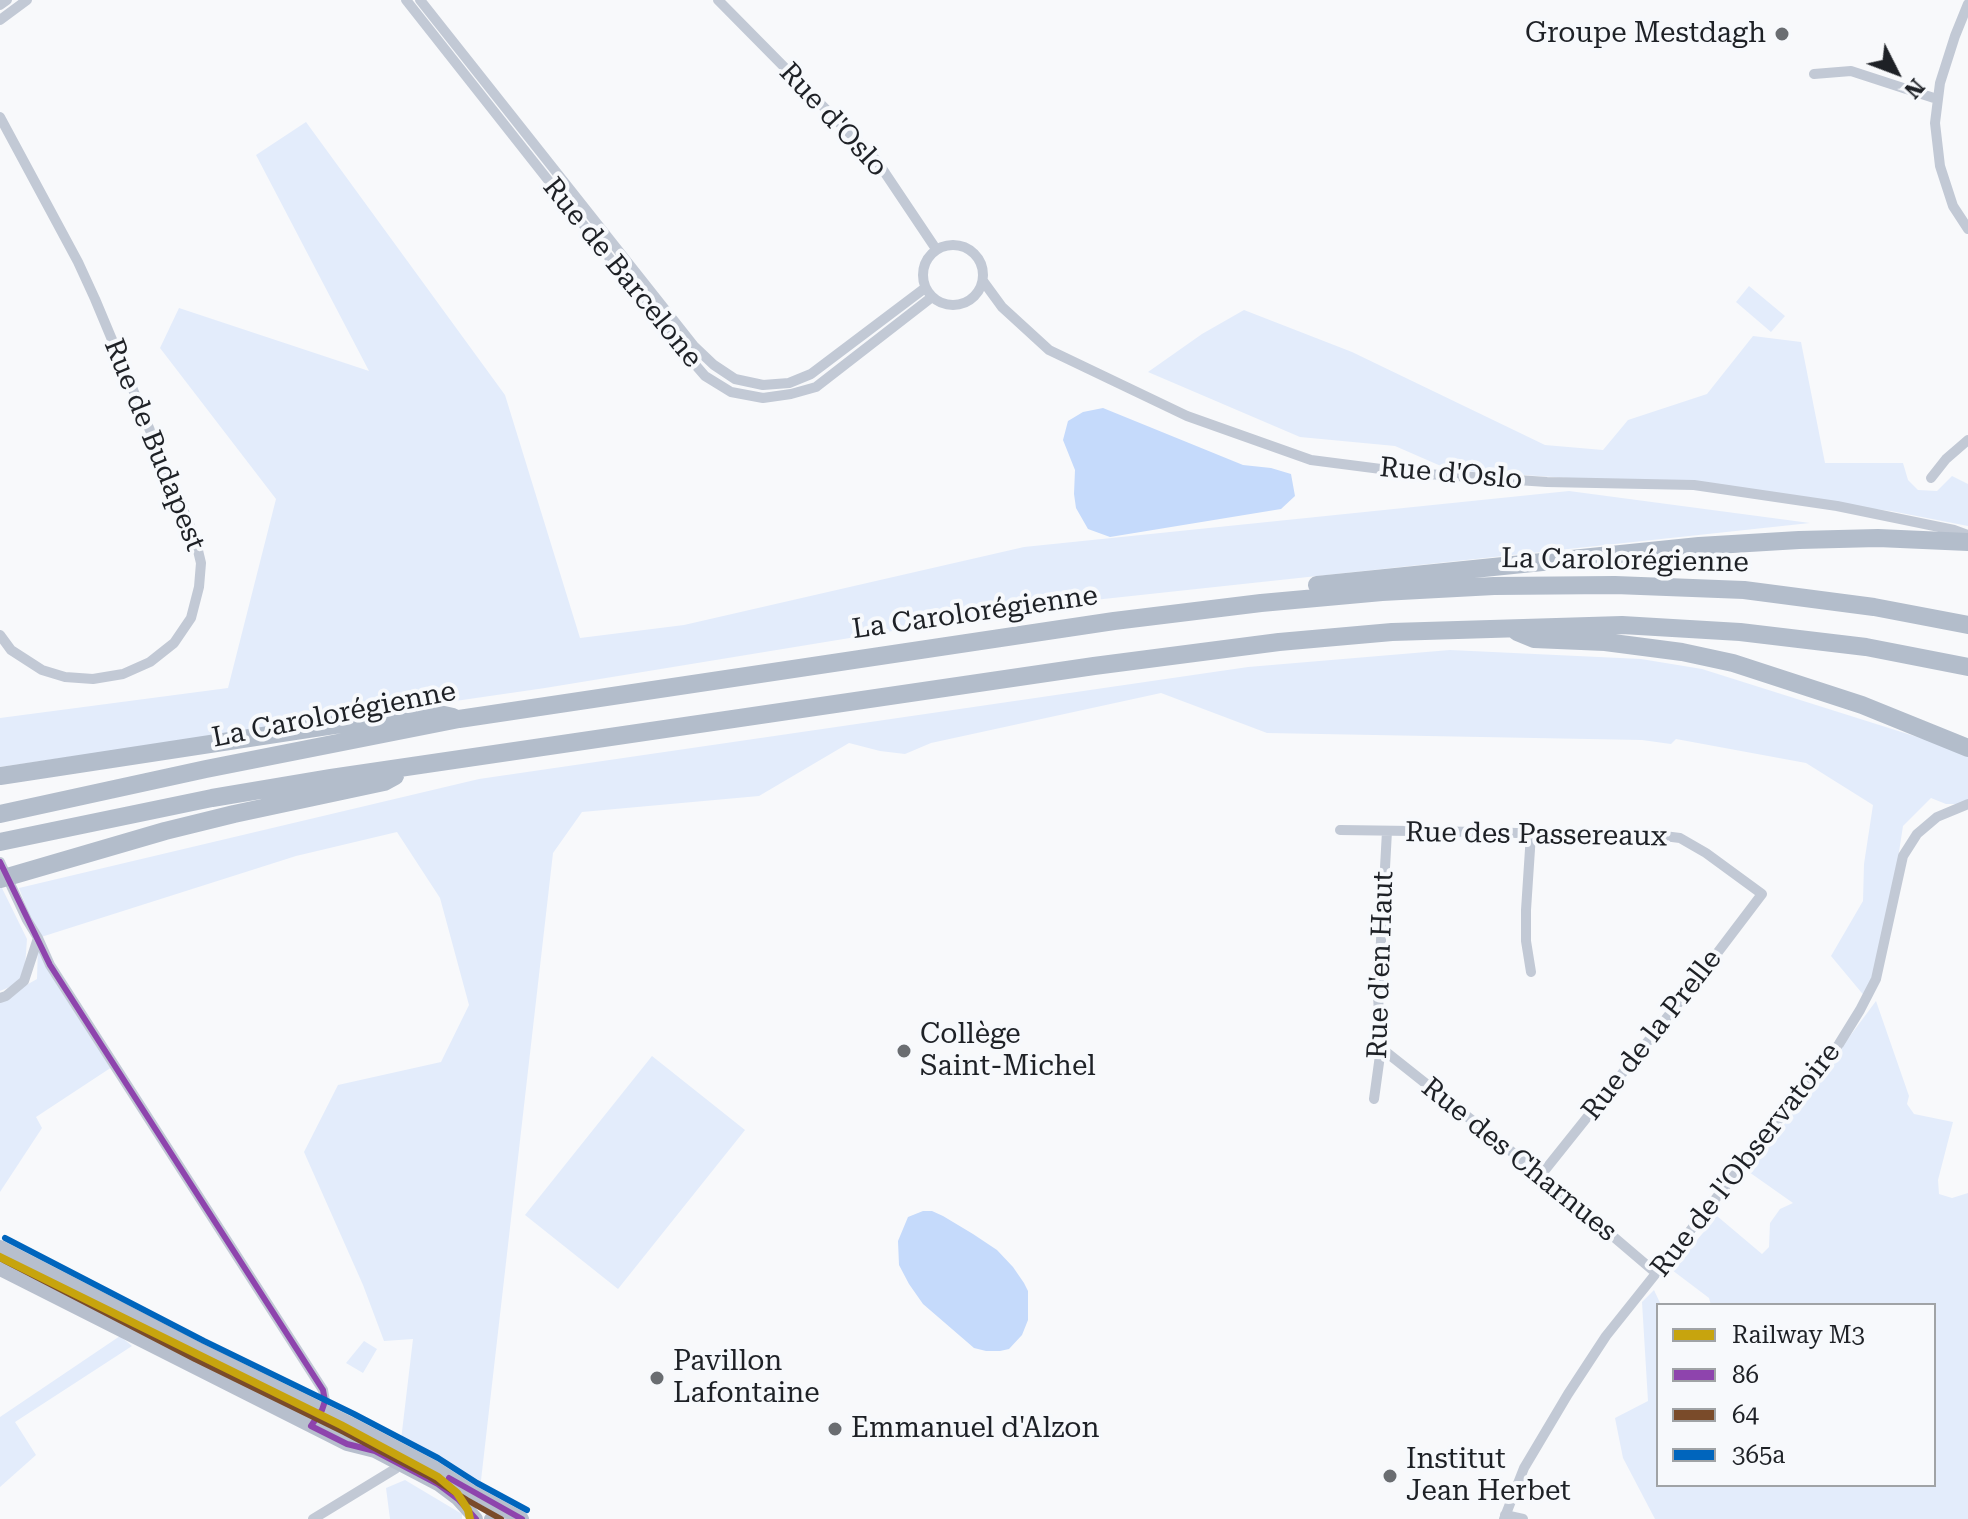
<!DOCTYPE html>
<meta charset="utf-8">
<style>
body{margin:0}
#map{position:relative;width:1968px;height:1519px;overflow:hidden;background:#f8f9fb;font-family:"Roboto Serif",serif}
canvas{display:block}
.legend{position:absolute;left:1656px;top:1303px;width:280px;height:184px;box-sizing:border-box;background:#f7f9fc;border:2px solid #a0a3a6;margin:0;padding:10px 14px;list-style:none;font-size:24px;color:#1e2126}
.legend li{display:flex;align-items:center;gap:16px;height:40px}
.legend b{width:40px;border:2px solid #a0a3a6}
.north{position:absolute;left:1856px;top:32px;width:80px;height:80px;-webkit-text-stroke:6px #f7f9fc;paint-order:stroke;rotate:132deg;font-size:22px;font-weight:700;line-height:32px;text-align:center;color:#1e2126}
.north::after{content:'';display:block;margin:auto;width:28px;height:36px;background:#1e2126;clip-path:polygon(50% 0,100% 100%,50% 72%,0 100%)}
</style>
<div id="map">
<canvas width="1968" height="1519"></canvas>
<ul class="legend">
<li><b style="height:10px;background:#c7a40e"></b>Railway M3</li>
<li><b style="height:10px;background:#8e44ad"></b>86</li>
<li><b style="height:10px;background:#7a4b2a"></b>64</li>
<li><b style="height:10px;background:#0065bd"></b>365a</li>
</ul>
<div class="north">N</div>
</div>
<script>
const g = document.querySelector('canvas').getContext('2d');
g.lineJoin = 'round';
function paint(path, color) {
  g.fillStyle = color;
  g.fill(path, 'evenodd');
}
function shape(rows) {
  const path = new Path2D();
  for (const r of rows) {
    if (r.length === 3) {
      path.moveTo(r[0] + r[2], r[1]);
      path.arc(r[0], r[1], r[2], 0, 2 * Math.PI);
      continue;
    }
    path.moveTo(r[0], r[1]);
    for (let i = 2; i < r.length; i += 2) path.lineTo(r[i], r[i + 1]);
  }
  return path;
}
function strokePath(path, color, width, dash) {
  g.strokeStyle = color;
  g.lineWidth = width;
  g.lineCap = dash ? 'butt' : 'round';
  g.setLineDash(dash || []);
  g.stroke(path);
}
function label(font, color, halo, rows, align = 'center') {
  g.font = font + ' "Roboto Serif",serif';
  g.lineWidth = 8;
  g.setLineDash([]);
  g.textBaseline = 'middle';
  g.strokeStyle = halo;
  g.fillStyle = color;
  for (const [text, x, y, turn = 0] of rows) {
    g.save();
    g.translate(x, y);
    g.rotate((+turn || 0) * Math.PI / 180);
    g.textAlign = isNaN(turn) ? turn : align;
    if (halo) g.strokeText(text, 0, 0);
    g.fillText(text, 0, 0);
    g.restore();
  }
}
const green = shape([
 [306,122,505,395,580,638,684,625,1024,547,1569,491,1810,523,1057,604,545,688,0,767,0,718,228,688,276,499,160,348,179,308,369,371,256,155],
 [1749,286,1785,316,1771,332,1736,302],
 [1244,310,1352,352,1545,445,1603,450,1628,420,1707,394,1753,336,1801,342,1825,463,1903,463,1908,480,1918,490,1937,491,1952,476,1968,484,1968,526,1891,511,1670,485,1450,470,1395,446,1300,437,1148,372,1202,334],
 [1450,650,1641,659,1702,669,1968,753,1968,804,1946,804,1931,798,1903,826,1886,936,1866,998,1831,956,1863,901,1864,864,1873,805,1806,763,1676,739,1671,744,1642,740,1267,733,1161,693,931,743,905,754,880,751,849,743,759,796,582,812,553,853,480,1489,472,1492,401,1440,413,1339,384,1341,363,1285,304,1152,338,1085,441,1062,469,1005,440,898,397,832,296,856,38,938,19,888,479,779,1248,667],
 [0,884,27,939,24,981,0,991],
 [38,945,115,1065,36,1117,42,1128,0,1192,0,1000,37,979],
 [1876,1001,1909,1096,1907,1104,1914,1114,1953,1122,1938,1180,1939,1194,1952,1198,1968,1193,1968,1519,1655,1519,1623,1458,1615,1418,1648,1401,1642,1302,1654,1290,1661,1305,1658,1305,1658,1485,1934,1485,1934,1305,1711,1305,1709,1298,1672,1270,1717,1216,1762,1254,1769,1247,1770,1223,1780,1209,1793,1203,1749,1172],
 [652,1056,745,1130,618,1289,525,1215],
 [120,1336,132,1346,15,1422,36,1455,0,1487,0,1417],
 [364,1341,377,1349,363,1373,346,1363],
 [405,1480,462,1514,462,1519,390,1519,386,1488]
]);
const water = shape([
 [1103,408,1243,465,1271,468,1291,474,1295,496,1281,509,1110,537,1088,529,1076,508,1074,494,1075,470,1063,440,1068,421,1083,412],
 [923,1211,932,1211,943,1216,973,1234,997,1250,1013,1267,1024,1283,1028,1291,1028,1320,1022,1335,1009,1349,1000,1351,986,1351,974,1348,923,1304,909,1284,899,1265,898,1241,908,1217]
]);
const street = shape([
 [406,0,679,346,705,376,731,392,763,398,791,394,816,387,932,297],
 [420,0,694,346,714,365,735,379,763,385,789,383,811,374,925,288],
 [718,0,877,161,936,249],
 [1968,4,1955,36,1940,83,1935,123,1940,166,1953,206,1968,229],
 [0,5,7,0],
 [0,20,27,0],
 [1814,74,1851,71,1937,99],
 [0,117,78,262,95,299,195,538,201,563,199,587,191,618,174,643,150,662,123,674,93,679,65,677,42,670,11,650,0,635],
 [953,275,30],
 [983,281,1002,307,1049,350,1187,416,1311,460,1412,473,1547,482,1694,485,1837,506,1954,530,1968,535],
 [1931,478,1946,459,1968,440],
 [1340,830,1484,832,1649,837,1664,836,1680,838,1706,853,1762,894,1696,981,1541,1175],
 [1531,834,1526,910,1526,941,1531,972],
 [0,862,27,920,38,938,50,965,323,1390,325,1401,322,1410,311,1426],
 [0,998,6,996,24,981,38,938],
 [1381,1048,1541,1175,1656,1273],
 [1374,1099,1381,1048,1378,996,1387,831],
 [1505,1515,1523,1519],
 [313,1519,395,1469,402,1458],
 [1504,1519,1524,1468,1568,1394,1606,1336,1839,1044,1860,1010,1876,979,1903,856,1917,834,1937,817,1968,804]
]);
const secondary = shape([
 [0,1247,200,1350,349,1423,433,1467,472,1492,522,1519],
 [0,1269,347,1444,375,1451,438,1484,458,1499,476,1519],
 [491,1519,498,1511,508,1512]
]);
const highway = shape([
 [1317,585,1699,546,1799,540,1878,538,1968,542],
 [1517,632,1534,639,1605,642,1682,652,1733,663,1862,705,1968,748],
 [0,776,426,711,453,717],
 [0,814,206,769,459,719,1114,621,1261,603,1382,592,1494,586,1615,585,1744,590,1874,607,1968,625],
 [0,842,212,798,331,778,1094,666,1279,642,1392,632,1622,625,1740,632,1866,647,1968,667],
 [0,879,165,831,234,814,384,782,395,776]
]);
const tram = shape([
 [225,1369,276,1401]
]);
const bus1 = shape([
 [0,862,50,965,323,1390,325,1401,322,1410,311,1426,347,1444,375,1451,438,1484,458,1499,476,1519],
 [449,1478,522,1519]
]);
const bus2 = shape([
 [0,1258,195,1359,344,1432,428,1476,467,1500,501,1519]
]);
const bus3 = shape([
 [5,1238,204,1341,354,1414,438,1458,477,1483,527,1510]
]);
const rail1 = shape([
 [0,1257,341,1425,438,1477,457,1493,468,1510,470,1519]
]);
const markers = [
 [1782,34,8,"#6a6d71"],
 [904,1051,8,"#6a6d71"],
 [657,1378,8,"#6a6d71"],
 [835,1429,8,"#6a6d71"],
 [1390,1476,8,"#6a6d71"]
];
const poiNames = [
 ["Groupe Mestdagh",1766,34,"right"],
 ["Collège",920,1035],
 ["Saint-Michel",920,1067],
 ["Pavillon",673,1362],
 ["Lafontaine",673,1394],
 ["Emmanuel d'Alzon",851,1429],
 ["Institut",1406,1460],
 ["Jean Herbet",1406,1492]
];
const streetNames = [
 ["Rue d'Oslo",833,120,47],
 ["Rue de Barcelone",622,273,51],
 ["Rue de Budapest",154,445,68],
 ["Rue d'Oslo",1451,474,5],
 ["La Carolorégienne",1625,561,1],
 ["La Carolorégienne",975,613,-8],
 ["La Carolorégienne",334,715,-11],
 ["Rue des Passereaux",1536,835,1],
 ["Rue d'en Haut",1381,965,-88],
 ["Rue de la Prelle",1652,1035,-52],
 ["Rue des Charnues",1519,1160,39],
 ["Rue de l'Observatoire",1746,1160,-52]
];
paint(green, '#e3ecfb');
paint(water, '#c5dafb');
strokePath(street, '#c2c9d5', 10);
strokePath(secondary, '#b7bfcd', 14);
strokePath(highway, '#b3bdcb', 18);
strokePath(tram, '#b2b7be', 2);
strokePath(bus1, '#8e44ad', 6);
strokePath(bus2, '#7a4b2a', 6);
strokePath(bus3, '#0065bd', 6);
strokePath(rail1, '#c7a40e', 8);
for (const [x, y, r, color] of markers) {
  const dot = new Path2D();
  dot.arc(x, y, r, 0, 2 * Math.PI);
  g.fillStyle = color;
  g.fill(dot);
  strokePath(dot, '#f7f9fc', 3);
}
label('28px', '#1e2126', '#f7f9fc', poiNames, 'left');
label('28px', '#1e2126', '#f7f9fc', streetNames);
</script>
